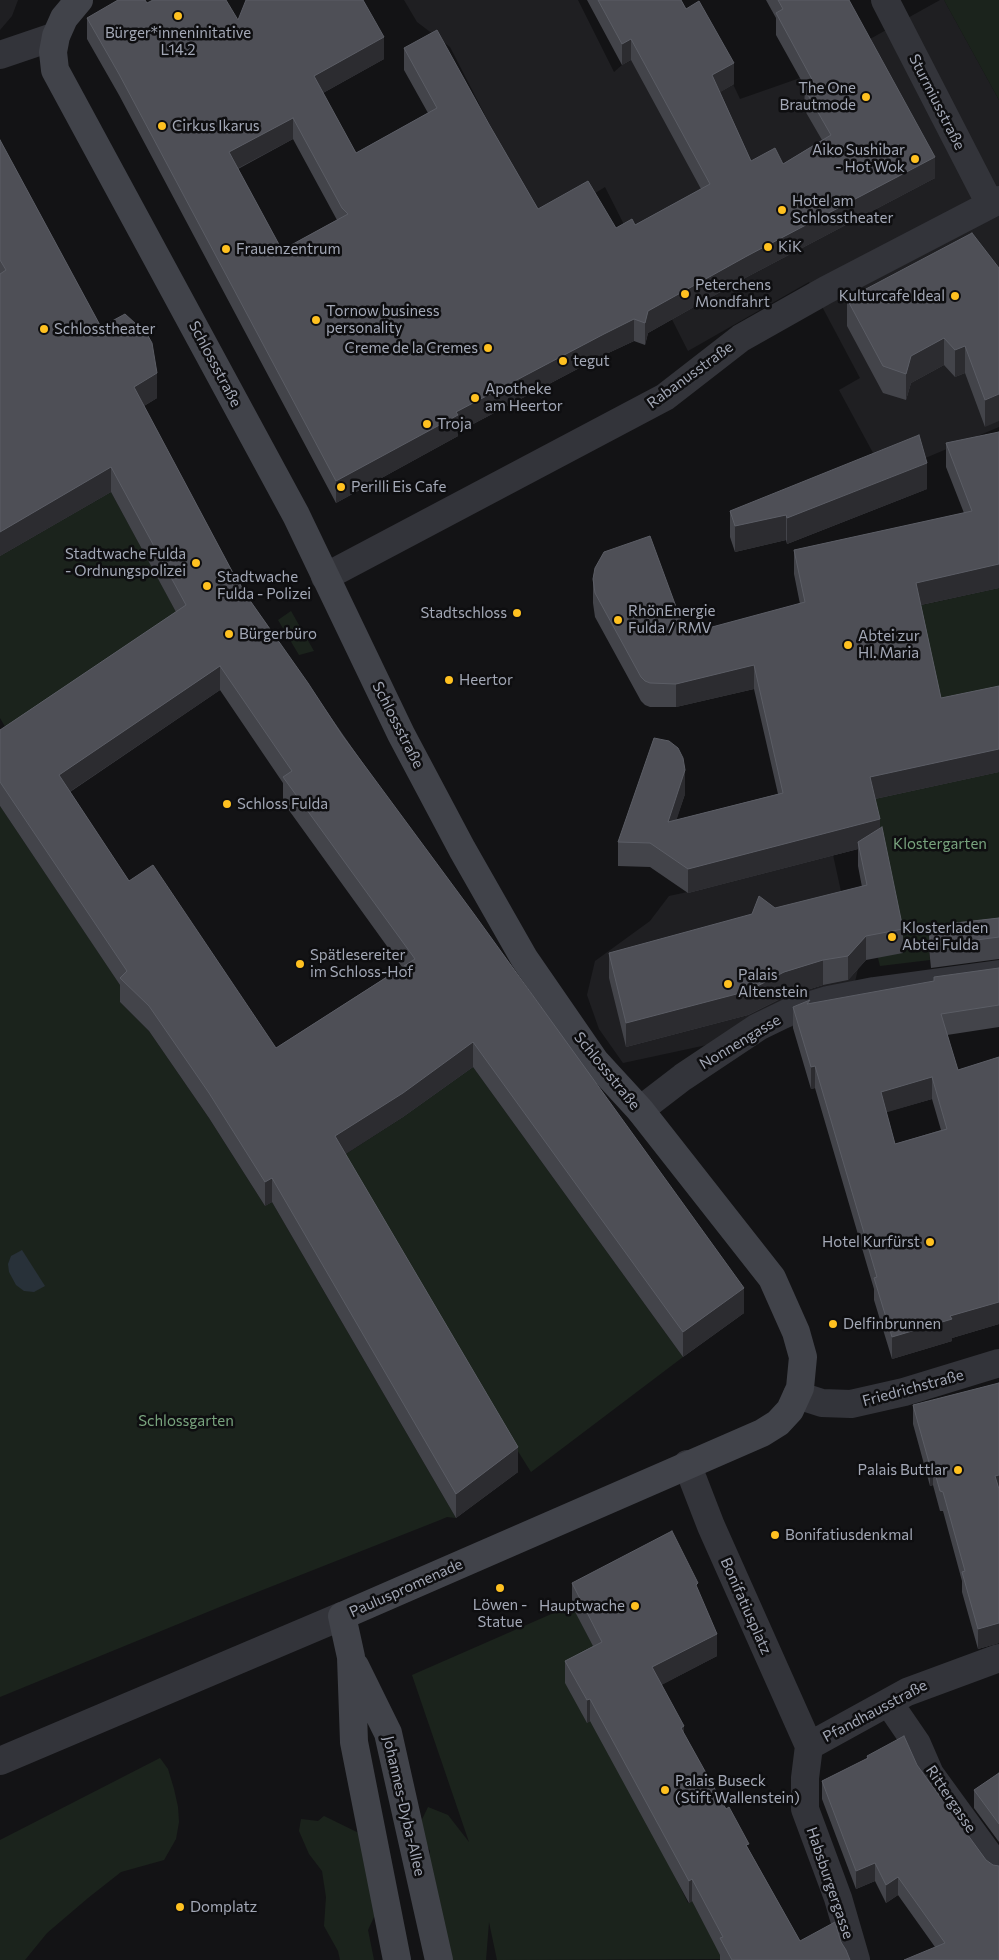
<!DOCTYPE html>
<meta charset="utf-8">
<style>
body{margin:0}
canvas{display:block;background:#131315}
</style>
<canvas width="999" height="1960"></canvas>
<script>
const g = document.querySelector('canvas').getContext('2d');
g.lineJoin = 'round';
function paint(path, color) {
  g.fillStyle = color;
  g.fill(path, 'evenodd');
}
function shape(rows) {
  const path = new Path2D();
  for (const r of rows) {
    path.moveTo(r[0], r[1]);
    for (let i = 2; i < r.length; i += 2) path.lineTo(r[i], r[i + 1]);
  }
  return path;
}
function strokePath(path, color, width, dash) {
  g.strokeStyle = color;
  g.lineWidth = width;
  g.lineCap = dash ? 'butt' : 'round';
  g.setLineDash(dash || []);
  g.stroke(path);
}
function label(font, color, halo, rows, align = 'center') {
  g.font = font + ' Commissioner,sans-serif';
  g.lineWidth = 5;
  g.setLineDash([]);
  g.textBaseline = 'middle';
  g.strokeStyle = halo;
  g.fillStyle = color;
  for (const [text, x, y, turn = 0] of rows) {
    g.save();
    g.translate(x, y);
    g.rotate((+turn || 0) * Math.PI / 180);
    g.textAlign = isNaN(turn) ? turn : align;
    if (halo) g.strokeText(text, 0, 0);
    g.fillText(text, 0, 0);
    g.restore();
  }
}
const built = shape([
 [0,0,18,0,12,16,0,30],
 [404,0,578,0,614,72,622,65,686,31,733,84,740,99,800,78,940,0,944,0,999,100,999,427,885,475,839,390,860,378,809,282,688,351,605,187,542,226,450,47,417,22],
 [833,855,858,969,849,1007,795,1026,623,1063,599,1029,587,995,595,961,650,921,669,896,715,886]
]);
const green = shape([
 [944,0,999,0,999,100],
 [111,492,186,630,15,744,0,718,0,556],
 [999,588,999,710,928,725,904,609],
 [291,611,314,651,299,655,278,620],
 [999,772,999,940,929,948,930,960,880,966,878,958,870,800],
 [0,806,127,995,120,1002,149,1031,209,1118,265,1206,272,1202,456,1518,447,1517,440,1520,227,1604,0,1697],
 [473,1067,683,1357,531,1472,335,1161,403,1117],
 [572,1605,599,1657,596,1718,688,1903,692,1901,723,1959,497,1960,489,1922,486,1960,448,1960,429,1873,430,1851,417,1830,428,1807,448,1815,469,1842,412,1675],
 [160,1758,168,1769,174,1789,178,1807,179,1822,176,1839,164,1860,121,1872,88,1898,47,1933,25,1960,0,1960,0,1840],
 [324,1816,365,1836,380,1904,368,1930,374,1960,340,1960,338,1951,324,1926,326,1897,322,1871,309,1854,299,1831,301,1819,318,1821]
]);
const water = shape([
 [22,1250,45,1286,34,1292,24,1291,16,1285,9,1272,8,1264,11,1256]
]);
const street = shape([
 [885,0,990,204],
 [0,55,56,36],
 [325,577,665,397,741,338,826,290,999,200],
 [640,1110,683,1077,758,1027,789,1012,828,1000,874,991,999,974],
 [797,1395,822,1403,851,1404,904,1392,999,1363],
 [687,1464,711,1526,809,1746],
 [889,1703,917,1744,930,1774,999,1869],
 [809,1746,805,1778,805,1809,838,1898,856,1960],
 [809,1746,907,1692,999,1658],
 [0,1761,342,1616]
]);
const secondary = shape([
 [79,0,64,18,56,36,53,52,55,70,296,515,401,734,462,849,524,958,595,1061,640,1110,772,1278,796,1332,803,1357,800,1388,790,1410,778,1423,762,1433,342,1616,351,1657,354,1742,397,1960],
 [355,1666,388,1733,439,1960]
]);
const wall = shape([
 [587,0,681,0,686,9,734,84,720,92,751,161,783,164,822,140,804,109,805,87,776,35,776,18,766,0,849,0,935,178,747,277,648,333,645,345,634,341,604,355,458,432,458,436,336,503,119,95,87,39,87,18,147,3,238,20,384,59,323,93,356,153,428,113,404,70,404,48,490,126,538,209,616,228,635,225,701,189,631,60,622,65],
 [293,139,337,220,282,250,238,169],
 [0,140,101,327,157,398,144,406,233,573,251,602,744,1313,683,1357,473,1067,403,1117,345,1154,518,1472,456,1518,272,1202,265,1206,209,1118,149,1031,120,1002,120,985,0,806,0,730,176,612,111,492,0,556],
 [220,690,283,783,283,802,402,967,276,1048,129,881,70,792],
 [999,268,985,427,965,373,955,377,944,365,911,383,906,400,883,393,847,326,847,299],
 [999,432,999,588,921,605,941,698,999,686,999,772,875,799,880,828,903,929,903,953,866,960,848,980,823,985,784,997,748,1015,626,1047,609,978,609,953,775,908,862,887,858,866,858,849,688,893,650,867,618,866,618,842,685,794,676,820,778,794,754,689,676,707,650,707,645,705,641,701,595,617,593,603,593,579,686,634,800,604,794,574,794,550,964,513,946,467,946,443],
 [927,489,787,544,786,540,735,552,730,537,730,511],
 [999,918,999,959,931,968,929,948,929,926],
 [999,968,999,1027,947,1035,958,1070,999,1057,999,1324,952,1338,952,1341,892,1359,874,1300,874,1289,815,1088,811,1089,793,1028,793,1007,934,981,934,977],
 [932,1099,941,1130,895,1144,886,1112],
 [999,1383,999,1643,978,1649,962,1592,962,1581,943,1511,940,1511,933,1485,930,1486,913,1424,913,1405],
 [572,1583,698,1590,717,1656,661,1685,684,1734,800,1941,841,1942,850,1960,720,1960,720,1955,692,1901,689,1903,590,1721,587,1723,565,1683,565,1661,593,1646,572,1606],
 [867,1756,999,1960,935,1947,898,1895,886,1903,875,1881,856,1889,822,1799,822,1781,867,1759],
 [999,1773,999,1842,974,1808,974,1790]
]);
const shadedWall = shape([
 [384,37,384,59,314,98,314,76],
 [631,39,631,60,622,65,622,44],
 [734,63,734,84,712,97,712,75],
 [293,118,293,139,229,173,229,152],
 [935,157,935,178,747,277,648,333,645,345,645,323,648,311,747,256],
 [634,319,634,341,604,355,458,432,458,436,336,503,336,481,456,412,604,334],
 [944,338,944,365,911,383,906,400,906,374,911,356],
 [965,346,965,373,955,377,955,350],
 [157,373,157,398,134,412,134,387],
 [999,394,999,421,985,427,985,400],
 [927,463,927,489,787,544,787,518],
 [111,467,111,492,0,556,0,532],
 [786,515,786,540,735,552,735,526],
 [999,564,999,588,916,606,916,583],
 [754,665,754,689,676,707,676,684],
 [220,666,220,690,59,799,59,775],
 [999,749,999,772,870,800,870,777],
 [685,770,685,794,668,846,668,822],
 [880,819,880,843,858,842,858,849,688,893,688,869],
 [866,936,866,960,848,980,848,956],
 [823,960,823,985,784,997,748,1015,626,1047,626,1023],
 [473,1042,473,1067,403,1117,335,1161,335,1136],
 [815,1066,815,1088,811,1089,811,1067],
 [932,1077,932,1099,881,1114,881,1092],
 [272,1178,272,1202,265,1206,265,1182],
 [744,1288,744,1313,683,1357,683,1332],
 [999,1302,999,1324,952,1338,952,1341,892,1359,892,1337,950,1316],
 [518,1447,518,1472,456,1518,456,1494],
 [930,1466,933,1466,933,1485,930,1486],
 [999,1475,999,1495,995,1476],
 [999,1623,999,1643,978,1649,978,1629],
 [717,1634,717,1656,652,1690,652,1667],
 [590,1699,590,1721,587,1723,587,1700],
 [684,1726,684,1749,681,1728],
 [875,1863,875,1881,856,1889,856,1871],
 [898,1877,898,1895,886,1903,886,1885],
 [692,1879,692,1901,689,1903,689,1881]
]);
const building = shape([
 [118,0,145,0,147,3,153,0,226,0,238,20,246,0,363,0,384,37,314,76,356,153,437,108,404,48,437,30,490,126,538,209,588,181,616,228,632,219,635,225,710,184,631,39,622,44,598,0,681,0,686,9,699,1,734,63,712,75,751,161,775,148,783,164,831,135,804,88,814,83,776,13,783,9,778,0,849,0,935,157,747,256,648,311,645,323,634,319,604,334,456,412,458,415,336,481,119,74,87,18,118,0],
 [293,118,342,208,348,214,282,250,229,152,293,118],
 [0,140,101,327,125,314,147,334,152,343,157,373,134,387,233,573,251,602,308,683,342,735,474,914,744,1288,683,1332,473,1042,403,1093,335,1136,518,1447,456,1494,272,1178,265,1182,209,1093,149,1006,120,978,127,971,0,782,0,730,15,720,186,605,111,467,0,532,0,274,6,270,0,260,0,140],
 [220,666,292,771,283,777,415,959,276,1048,153,865,129,881,59,775,220,666],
 [972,233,999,268,999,394,985,400,965,346,955,350,944,338,911,356,906,374,883,366,847,299,972,233],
 [999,432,999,564,916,583,941,698,999,686,999,749,870,777,880,819,688,869,650,843,618,842,654,738,669,741,678,748,683,758,685,770,668,822,783,793,754,665,676,684,650,683,645,681,641,677,595,593,593,579,595,568,604,552,650,536,686,634,805,602,794,550,972,511,946,443,999,432],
 [919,435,927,463,787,518,786,515,735,526,730,511,919,435],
 [882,827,903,929,866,936,848,956,823,960,784,972,748,991,626,1023,609,953,752,914,759,896,775,908,867,885,858,842,882,827],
 [999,918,999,937,931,946,929,926,999,918],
 [999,968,999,1005,941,1014,958,1070,999,1057,999,1302,950,1316,952,1319,892,1337,874,1278,877,1277,815,1066,811,1067,793,1007,810,1000,807,1004,934,981,934,977,999,968],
 [932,1077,947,1129,895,1144,881,1092,932,1077],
 [999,1383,999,1475,995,1476,999,1489,999,1623,978,1629,962,1572,965,1571,943,1492,940,1491,933,1466,930,1466,913,1405,999,1383],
 [672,1531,698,1583,696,1585,717,1634,652,1667,684,1726,681,1728,726,1809,729,1807,749,1844,746,1845,800,1941,835,1922,841,1942,846,1950,850,1960,732,1960,720,1938,723,1937,692,1879,689,1881,590,1699,587,1700,565,1661,602,1642,572,1583,672,1531],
 [904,1736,917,1765,986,1860,993,1865,999,1866,999,1960,904,1960,945,1943,898,1877,886,1885,875,1863,856,1871,822,1781,868,1758,867,1756,904,1736],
 [999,1773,999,1824,974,1790,999,1773]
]);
const markers = [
 [178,16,5,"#ffc120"],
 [866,97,5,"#ffc120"],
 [162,126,5,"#ffc120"],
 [915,159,5,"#ffc120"],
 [782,210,5,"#ffc120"],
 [768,247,5,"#ffc120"],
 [226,249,5,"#ffc120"],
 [685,294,5,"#ffc120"],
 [955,296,5,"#ffc120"],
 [316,320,5,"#ffc120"],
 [44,329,5,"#ffc120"],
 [488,348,5,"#ffc120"],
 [563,361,5,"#ffc120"],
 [475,398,5,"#ffc120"],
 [427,424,5,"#ffc120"],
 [341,487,5,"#ffc120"],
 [196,563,5,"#ffc120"],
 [207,586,5,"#ffc120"],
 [517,613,5,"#ffc120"],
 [618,620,5,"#ffc120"],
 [229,634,5,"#ffc120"],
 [848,645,5,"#ffc120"],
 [449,680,5,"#ffc120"],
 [227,804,5,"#ffc120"],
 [892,937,5,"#ffc120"],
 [300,964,5,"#ffc120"],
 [728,984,5,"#ffc120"],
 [930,1242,5,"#ffc120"],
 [833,1324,5,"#ffc120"],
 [958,1470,5,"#ffc120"],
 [775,1535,5,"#ffc120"],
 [500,1588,5,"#ffc120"],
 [635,1606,5,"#ffc120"],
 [665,1790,5,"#ffc120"],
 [180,1907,5,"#ffc120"]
];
const poiNames = [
 ["Bürger*inneninitative",178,33,"center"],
 ["L14.2",178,50,"center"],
 ["The One",856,88,"right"],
 ["Brautmode",856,105,"right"],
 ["Cirkus Ikarus",172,126],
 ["Aiko Sushibar",905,150,"right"],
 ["- Hot Wok",905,167,"right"],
 ["Hotel am",792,201],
 ["Schlosstheater",792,218],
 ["KiK",778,247],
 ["Frauenzentrum",236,249],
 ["Peterchens",695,285],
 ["Mondfahrt",695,302],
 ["Kulturcafe Ideal",945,296,"right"],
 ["Tornow business",326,311],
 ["personality",326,328],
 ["Schlosstheater",54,329],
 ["Creme de la Cremes",478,348,"right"],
 ["tegut",573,361],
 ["Apotheke",485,389],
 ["am Heertor",485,406],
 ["Troja",437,424],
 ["Perilli Eis Cafe",351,487],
 ["Stadtwache Fulda",186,554,"right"],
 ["- Ordnungspolizei",186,571,"right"],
 ["Stadtwache",217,577],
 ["Fulda - Polizei",217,594],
 ["RhönEnergie",628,611],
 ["Fulda / RMV",628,628],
 ["Stadtschloss",507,613,"right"],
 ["Bürgerbüro",239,634],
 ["Abtei zur",858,636],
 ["Hl. Maria",858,653],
 ["Heertor",459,680],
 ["Schloss Fulda",237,804],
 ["Klosterladen",902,928],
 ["Abtei Fulda",902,945],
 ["Spätlesereiter",310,955],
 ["im Schloss-Hof",310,972],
 ["Palais",738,975],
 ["Altenstein",738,992],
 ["Hotel Kurfürst",920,1242,"right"],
 ["Delfinbrunnen",843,1324],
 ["Palais Buttlar",948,1470,"right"],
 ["Bonifatiusdenkmal",785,1535],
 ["Löwen -",500,1605,"center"],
 ["Statue",500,1622,"center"],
 ["Hauptwache",625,1606,"right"],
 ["Palais Buseck",675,1781],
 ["(Stift Wallenstein)",675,1798],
 ["Domplatz",190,1907]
];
const streetNames = [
 ["Sturmiusstraße",937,102,63],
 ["Schlossstraße",215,364,62],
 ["Rabanusstraße",690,375,-36],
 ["Schlossstraße",398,725,63],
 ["Nonnengasse",740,1042,-31],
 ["Schlossstraße",607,1071,51],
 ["Friedrichstraße",913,1388,-15],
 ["Pauluspromenade",406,1588,-24],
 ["Bonifatiusplatz",746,1606,66],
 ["Pfandhausstraße",875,1711,-28],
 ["Rittergasse",951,1799,56],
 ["Johannes-Dyba-Allee",404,1806,77],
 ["Habsburgergasse",830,1883,71]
];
const parkNames = [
 ["Klostergarten",940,844],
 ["Schlossgarten",186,1421]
];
paint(built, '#1f1f22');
paint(green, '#1b231c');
paint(water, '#283139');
strokePath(street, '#33343a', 28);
strokePath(secondary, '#41434a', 28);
paint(wall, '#43444a');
paint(shadedWall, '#2c2c30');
paint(building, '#4e4f56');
strokePath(building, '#5b5d65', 1);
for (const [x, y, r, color] of markers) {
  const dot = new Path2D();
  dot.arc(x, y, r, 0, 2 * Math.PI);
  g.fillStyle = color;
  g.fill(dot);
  strokePath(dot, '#0e0e10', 2);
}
label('15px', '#a3a8b6', '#0e0e10', poiNames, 'left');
label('15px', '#a3a8b6', '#0e0e10', streetNames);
label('15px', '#78a37d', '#0e0e10', parkNames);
</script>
